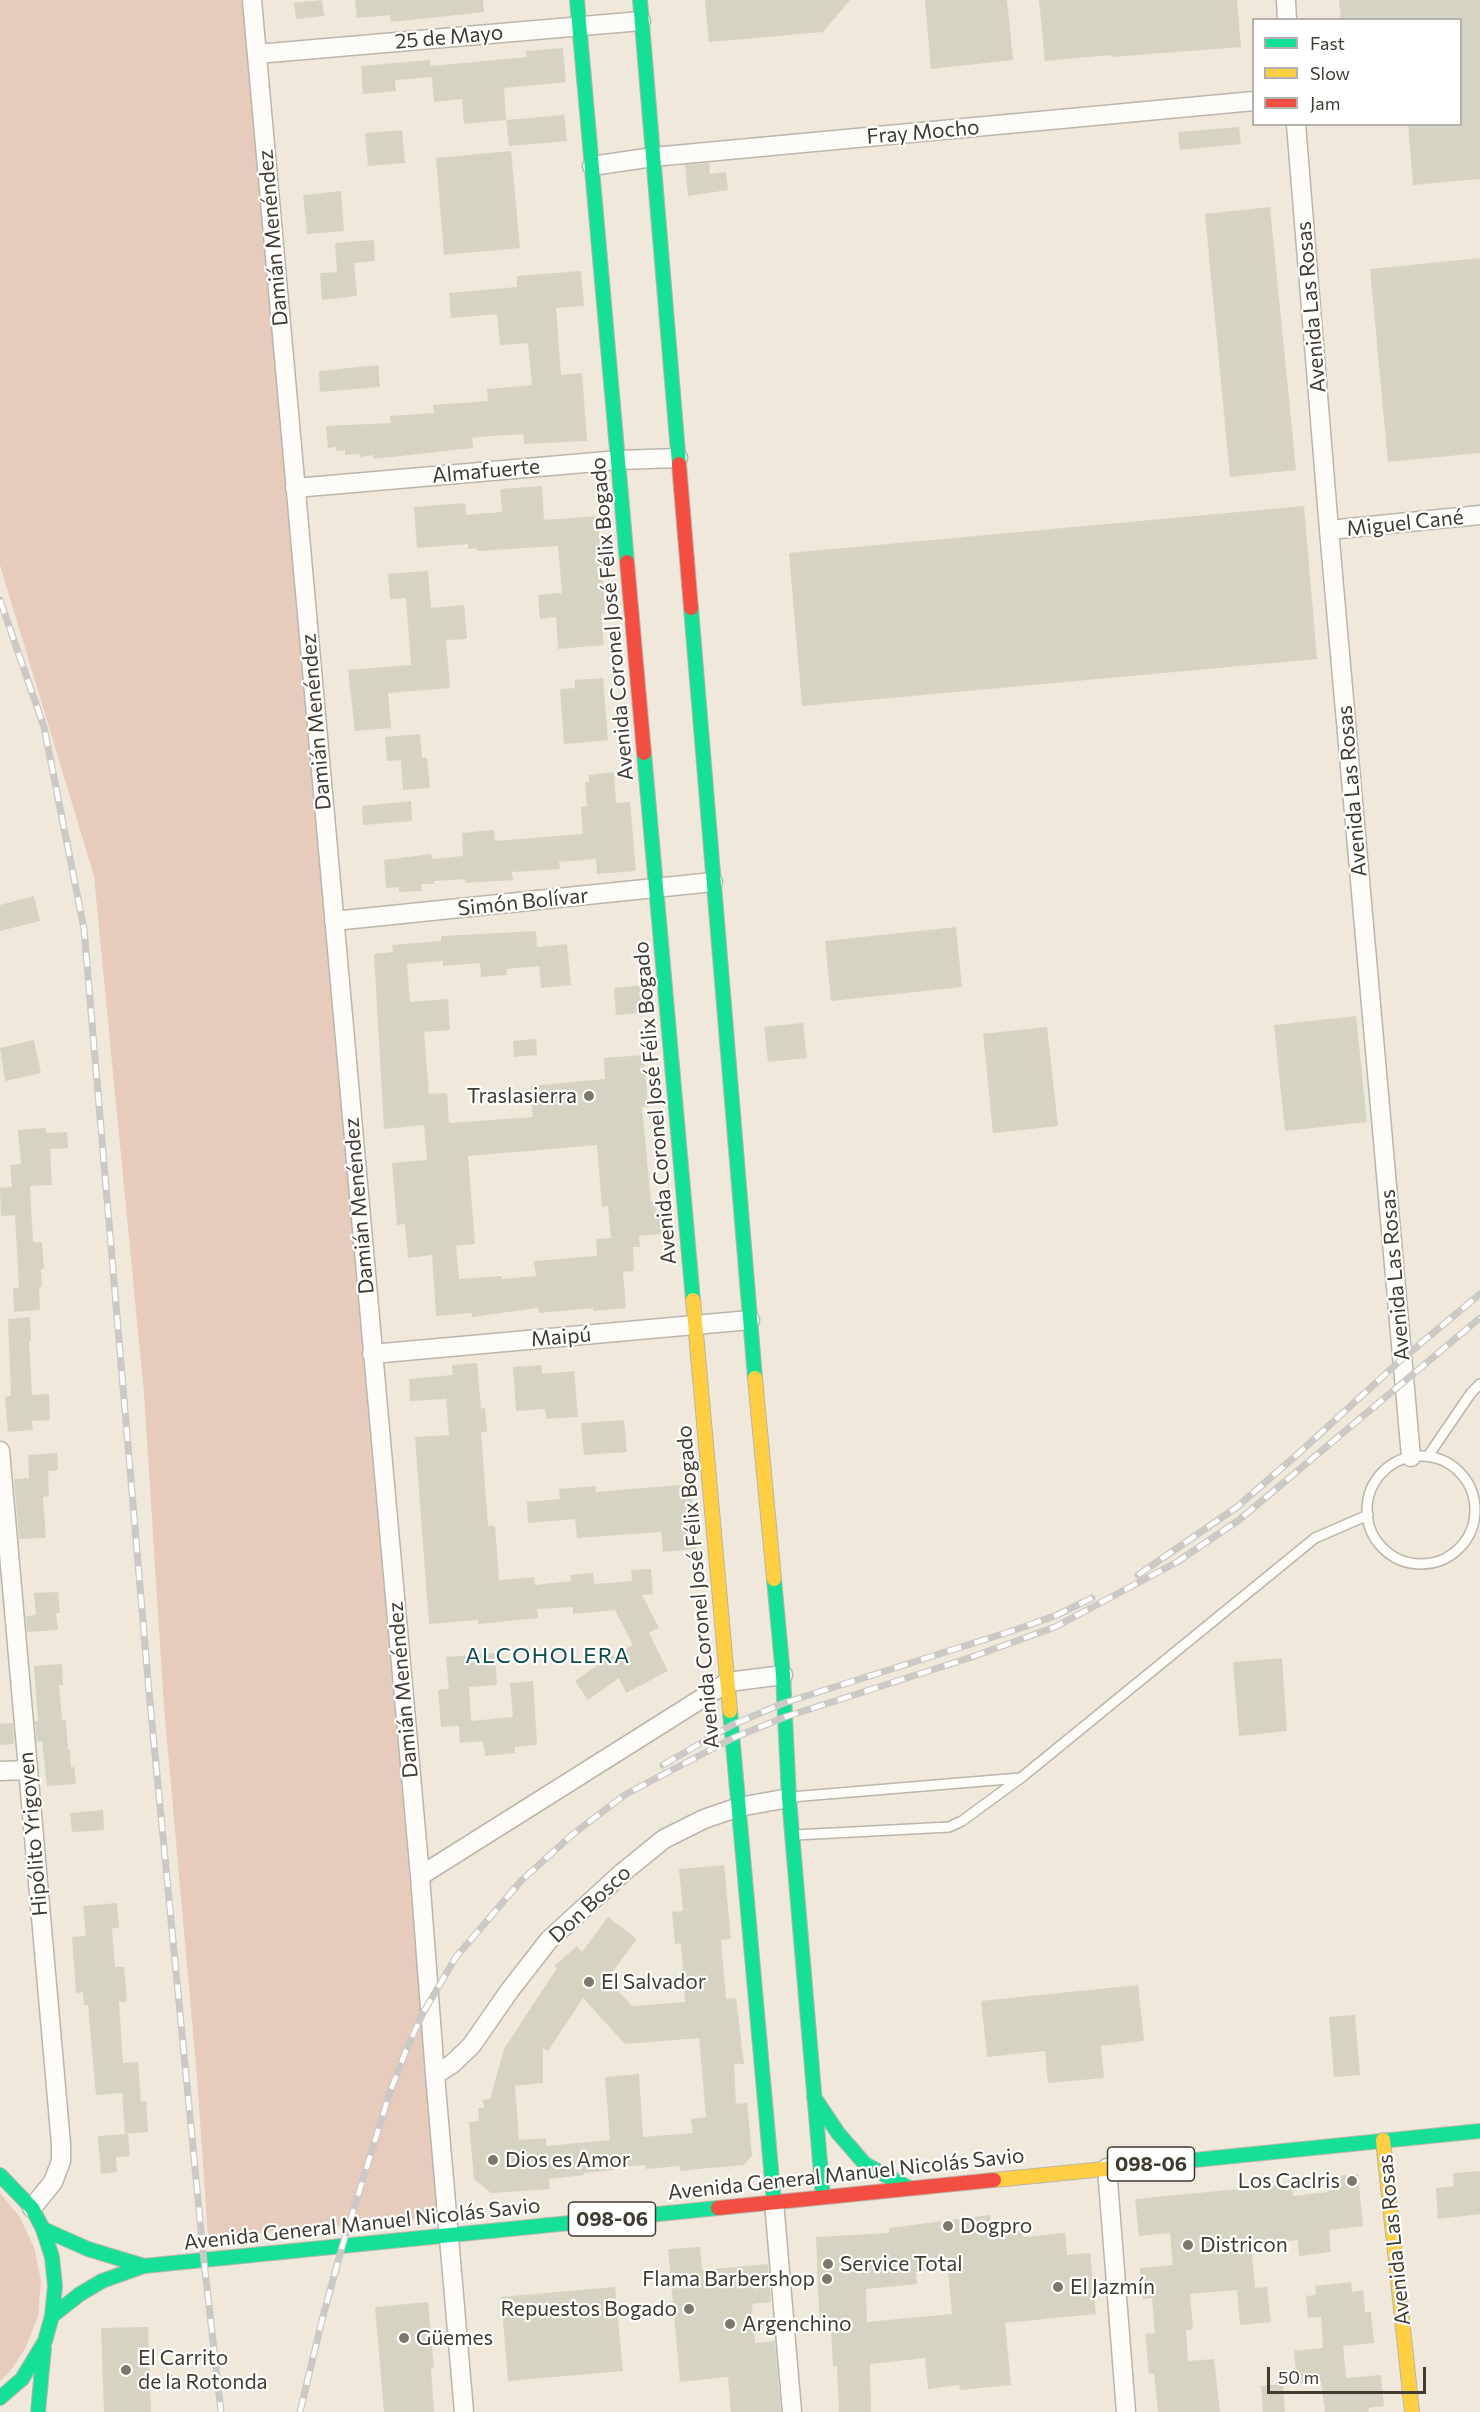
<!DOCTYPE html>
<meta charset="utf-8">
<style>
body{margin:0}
#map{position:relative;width:1480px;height:2412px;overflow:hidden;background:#f0e8da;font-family:Commissioner,sans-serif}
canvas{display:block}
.legend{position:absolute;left:1252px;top:18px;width:210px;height:108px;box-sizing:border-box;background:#fff;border:2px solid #b3b1ad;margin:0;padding:8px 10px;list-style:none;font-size:18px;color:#403b31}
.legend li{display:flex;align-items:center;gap:12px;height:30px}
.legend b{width:30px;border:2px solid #b3b1ad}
.scale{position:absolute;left:1267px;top:2367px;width:159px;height:27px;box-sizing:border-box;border:3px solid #403b31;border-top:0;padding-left:8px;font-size:18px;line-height:21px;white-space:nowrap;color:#403b31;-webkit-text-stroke:4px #fff;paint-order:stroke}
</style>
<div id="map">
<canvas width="1480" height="2412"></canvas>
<ul class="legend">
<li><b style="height:8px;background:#16e098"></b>Fast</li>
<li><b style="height:8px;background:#ffcf43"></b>Slow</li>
<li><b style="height:8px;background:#f24e42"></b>Jam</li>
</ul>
<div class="scale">50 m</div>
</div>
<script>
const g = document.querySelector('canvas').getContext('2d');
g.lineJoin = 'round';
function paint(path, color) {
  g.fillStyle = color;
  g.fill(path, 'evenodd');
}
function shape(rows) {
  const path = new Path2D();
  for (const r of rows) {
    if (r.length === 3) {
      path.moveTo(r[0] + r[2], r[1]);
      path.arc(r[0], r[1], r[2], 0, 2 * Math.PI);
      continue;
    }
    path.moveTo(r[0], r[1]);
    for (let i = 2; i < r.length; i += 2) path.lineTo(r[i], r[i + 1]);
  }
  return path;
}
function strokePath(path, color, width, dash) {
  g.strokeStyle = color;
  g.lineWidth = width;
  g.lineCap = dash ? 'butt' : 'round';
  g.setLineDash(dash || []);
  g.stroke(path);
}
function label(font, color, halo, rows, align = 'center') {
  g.font = font + ' Commissioner,sans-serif';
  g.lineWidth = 4.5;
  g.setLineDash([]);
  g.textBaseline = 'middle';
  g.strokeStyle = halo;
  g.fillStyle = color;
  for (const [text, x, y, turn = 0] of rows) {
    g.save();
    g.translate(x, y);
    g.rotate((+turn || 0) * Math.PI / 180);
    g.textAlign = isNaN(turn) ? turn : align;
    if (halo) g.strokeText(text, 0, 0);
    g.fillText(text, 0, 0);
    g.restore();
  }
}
const green = shape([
 [0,0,242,0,440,2217,208,2237,197,2077,164,1707,144,1393,94,876,0,565],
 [0,2193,19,2216,34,2247,41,2281,38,2316,25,2349,8,2374,0,2381]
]);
const building = shape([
 [322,0,324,16,296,19,294,3],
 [355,0,483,0,484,12,391,22,390,15,357,18],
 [705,0,850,0,823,32,709,42],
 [925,0,1007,0,1013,60,931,69],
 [1039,0,1237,0,1241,47,1111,57,1111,55,1045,61],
 [1339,0,1480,0,1480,179,1413,185,1408,124,1461,124,1461,20,1341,20],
 [563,48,566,82,504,88,506,120,464,124,462,99,434,102,431,66,527,57,526,51],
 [430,60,432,77,395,80,396,91,363,94,361,66],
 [564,115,567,141,509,146,506,120],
 [1239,127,1241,144,1180,150,1178,132],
 [402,130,405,163,368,166,365,133],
 [511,151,520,248,444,255,436,158],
 [709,163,710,174,726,172,728,190,688,196,685,165],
 [341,191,344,231,307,234,303,195],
 [1270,207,1296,470,1230,477,1205,214],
 [374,240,375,261,354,263,357,296,322,300,320,273,337,272,335,243],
 [1480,258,1480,453,1388,462,1370,269],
 [581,271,584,306,556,308,561,375,582,373,587,441,524,444,523,434,492,436,472,438,473,448,374,459,373,455,360,457,359,454,345,455,345,450,336,451,336,447,328,448,326,426,391,423,390,416,434,413,433,405,488,401,487,389,532,385,528,343,500,345,497,314,451,318,449,293,517,287,517,276],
 [378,365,380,387,320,392,319,371],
 [542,486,544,520,598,516,605,613,601,614,604,645,558,649,556,617,540,619,538,595,562,593,558,546,477,551,477,548,468,549,468,544,417,548,414,507,465,503,466,515,502,512,500,489],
 [1304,506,1317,659,802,706,789,553],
 [428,571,431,608,464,605,467,639,446,640,450,688,388,693,391,728,355,731,348,670,411,665,406,598,390,599,388,574],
 [603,678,608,740,564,744,560,689,575,688,575,680],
 [420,734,422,758,427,758,430,788,403,790,401,760,387,761,385,737],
 [614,772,616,803,630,802,636,871,597,874,596,859,559,862,560,869,512,872,513,880,466,883,465,879,434,881,434,884,421,884,422,891,399,892,399,887,386,888,384,860,431,854,432,859,463,856,462,833,494,830,495,841,583,834,581,807,587,806,585,782,589,782,589,775],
 [411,801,412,821,363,825,362,806],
 [34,896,40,921,0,931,0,905],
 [956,927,962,987,831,1001,825,941],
 [536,931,537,947,567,944,571,985,541,988,539,966,506,969,507,975,481,977,480,963,443,966,443,961,407,964,410,1002,448,999,450,1030,424,1032,429,1094,447,1093,449,1123,533,1117,530,1086,605,1079,604,1058,644,1055,648,1107,642,1107,651,1202,655,1202,656,1215,661,1214,662,1234,639,1236,640,1247,633,1247,634,1271,623,1272,626,1308,593,1311,593,1308,539,1313,538,1308,472,1317,472,1313,436,1316,432,1255,408,1258,405,1224,397,1225,392,1163,427,1160,424,1125,384,1129,374,954,393,952,392,945,441,941,441,936],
 [597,1145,602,1207,608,1206,611,1238,596,1239,597,1256,534,1261,536,1276,502,1279,502,1276,459,1279,456,1246,475,1244,468,1156],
 [645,985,647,1012,616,1015,614,988],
 [1356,1016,1367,1122,1285,1131,1274,1025],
 [803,1023,807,1058,768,1062,764,1027],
 [1047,1027,1058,1126,993,1133,983,1034],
 [536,1039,537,1055,514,1057,513,1041],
 [34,1040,41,1073,5,1081,0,1048],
 [46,1128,46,1133,67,1132,68,1148,50,1149,52,1185,30,1186,33,1242,42,1242,44,1269,41,1269,42,1287,39,1287,40,1310,14,1312,13,1288,19,1288,15,1215,1,1216,0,1188,12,1187,10,1165,21,1164,18,1130],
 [30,1317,31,1341,29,1341,32,1395,49,1394,50,1420,32,1421,33,1430,8,1432,5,1397,11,1396,8,1319],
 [477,1363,481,1409,485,1408,487,1432,481,1432,488,1526,495,1526,499,1580,534,1577,535,1585,571,1581,570,1575,593,1573,594,1584,632,1581,631,1570,651,1569,653,1594,642,1595,659,1628,649,1633,668,1671,626,1693,619,1678,588,1700,575,1681,603,1661,633,1645,615,1610,573,1614,573,1607,537,1609,538,1618,478,1624,478,1620,429,1624,415,1437,449,1435,446,1399,410,1401,409,1379,453,1375,452,1365],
 [542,1365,542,1374,574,1371,578,1417,546,1419,545,1409,516,1411,513,1367],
 [624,1420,627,1452,584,1455,581,1423],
 [57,1453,58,1470,48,1471,49,1496,43,1497,46,1538,19,1539,14,1479,29,1478,28,1455],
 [691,1484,696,1549,663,1552,661,1532,577,1538,575,1519,528,1523,527,1502,560,1499,559,1489,595,1486,596,1492],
 [58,1592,60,1613,56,1613,58,1630,27,1632,26,1616,36,1615,34,1593],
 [495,1653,497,1685,469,1687,471,1721,513,1717,510,1683,533,1681,537,1745,515,1747,515,1753,485,1756,483,1741,460,1743,459,1726,441,1727,438,1690,449,1689,446,1657],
 [1282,1658,1287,1731,1239,1736,1233,1662],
 [62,1664,63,1685,59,1685,62,1720,66,1720,68,1750,70,1750,71,1767,74,1767,76,1784,47,1786,42,1741,37,1742,35,1721,38,1721,34,1666],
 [13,1723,14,1744,0,1745,0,1724],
 [103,1810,104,1830,72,1832,70,1813],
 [724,1865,731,1939,721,1940,726,1999,736,1998,744,2064,734,2064,736,2104,747,2103,752,2156,744,2165,698,2169,680,2171,680,2166,646,2169,646,2165,614,2167,615,2170,584,2173,584,2175,549,2179,550,2189,491,2193,474,2179,469,2122,479,2121,478,2108,484,2108,483,2100,490,2099,504,2049,557,1968,554,1966,577,1946,582,1952,608,1917,637,1939,607,1979,632,2006,685,2002,681,1943,675,1944,672,1912,683,1911,679,1869],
 [583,1998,625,2044,699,2038,706,2117,691,2119,693,2133,643,2137,639,2074,605,2077,610,2140,546,2146,546,2138,519,2140,515,2086,543,2083,543,2048,548,2051],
 [117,1903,119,1928,112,1928,115,1967,124,1967,127,2002,119,2002,123,2063,138,2062,141,2102,146,2101,148,2132,125,2134,122,2093,96,2095,88,2005,84,2005,83,1992,76,1993,72,1937,86,1936,83,1906],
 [1138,1985,1144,2041,1101,2046,1104,2078,1048,2083,1045,2051,987,2057,981,2001],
 [1355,2015,1360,2075,1334,2077,1329,2017],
 [128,2134,130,2156,116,2157,117,2172,101,2174,98,2136],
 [1480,2171,1480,2214,1438,2219,1436,2188,1454,2186,1453,2173],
 [1358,2174,1363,2226,1329,2230,1331,2252,1299,2256,1298,2240,1251,2244,1255,2288,1267,2287,1271,2322,1240,2325,1237,2290,1190,2294,1193,2329,1186,2330,1188,2361,1214,2359,1220,2412,1158,2412,1154,2374,1149,2374,1145,2334,1155,2333,1152,2298,1143,2299,1140,2268,1173,2265,1170,2233,1139,2236,1135,2199,1292,2184,1293,2196,1328,2192,1326,2177],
 [990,2215,992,2234,1022,2231,1023,2237,1065,2233,1067,2255,1090,2253,1096,2314,1005,2323,1011,2385,960,2390,959,2385,928,2389,925,2358,870,2364,871,2412,839,2412,837,2366,833,2366,831,2332,820,2332,816,2237,889,2233,889,2228],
 [948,2269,952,2314,867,2322,866,2289,917,2284,916,2272],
 [700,2247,702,2270,768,2264,771,2302,752,2304,755,2343,775,2341,781,2412,731,2412,728,2377,680,2382,668,2249],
 [1351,2282,1352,2292,1363,2290,1365,2312,1371,2312,1374,2343,1343,2346,1346,2378,1381,2375,1384,2406,1368,2408,1369,2412,1325,2412,1321,2381,1297,2383,1294,2351,1323,2348,1321,2317,1308,2318,1306,2296,1316,2295,1315,2286],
 [615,2287,623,2371,508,2381,501,2297],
 [428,2302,434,2368,431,2368,434,2412,384,2412,375,2307],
 [148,2327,151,2412,104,2412,101,2328],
 [1283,2384,1285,2412,1263,2412,1261,2386]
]);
const lane = shape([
 [1428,1456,1471,1393,1480,1384],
 [1421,1510,54],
 [791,1797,1020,1778],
 [795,1835,949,1827,962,1821,1022,1777,1315,1538,1368,1515]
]);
const street = shape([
 [252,0,420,1876,435,2075,464,2412],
 [1286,0,1287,20],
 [257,54,641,21],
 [1296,124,1329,530,1411,1457],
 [592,166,653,157,1254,101],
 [295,488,619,460,678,458],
 [1329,530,1480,515],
 [334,921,713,882],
 [372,1354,750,1320],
 [0,1451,61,2144,61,2161,53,2182,32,2208],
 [0,1771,28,1770],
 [420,1876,728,1682,783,1675],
 [435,2075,452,2064,471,2046,510,1990,549,1940,622,1873,664,1839,704,1819,739,1807,789,1798],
 [1107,2168,1126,2412],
 [774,2202,792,2412]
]);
const fast = shape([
 [577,0,627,562],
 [640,0,679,464],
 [691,608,755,1378],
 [644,753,693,1300],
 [774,1579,783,1675,789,1798,823,2197],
 [730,1711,774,2202],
 [814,2097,838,2133,865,2164,909,2188],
 [1185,2161,1480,2131],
 [0,2175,32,2208,43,2229,52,2257,55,2286,52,2316,45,2341,22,2379,0,2398],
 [43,2229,88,2249,144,2266],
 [52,2316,80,2294,102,2281,144,2266,718,2208],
 [38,2412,44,2348]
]);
const slow = shape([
 [693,1300,730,1711],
 [755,1378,774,1579],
 [1383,2140,1412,2412],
 [994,2180,1185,2161]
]);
const jam = shape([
 [679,464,691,608],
 [627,562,644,753],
 [718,2208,994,2180]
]);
const rail = shape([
 [0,600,44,727,84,929,149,1692,204,2261,221,2412],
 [1138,1575,1237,1507,1300,1452,1402,1359,1480,1294],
 [663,1765,732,1725,784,1703,1015,1630,1057,1615,1092,1598],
 [300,2412,322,2320,342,2247,390,2092,407,2048,423,2013,456,1957,521,1881,573,1834,626,1794,733,1738,785,1717,969,1658,1055,1627,1177,1562,1239,1520,1480,1318]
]);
const markers = [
 [589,1096,6,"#7e786c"],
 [589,1982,6,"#7e786c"],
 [493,2160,6,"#7e786c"],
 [1352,2181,6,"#7e786c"],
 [948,2226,6,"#7e786c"],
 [1188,2245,6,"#7e786c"],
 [828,2264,6,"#7e786c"],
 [827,2279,6,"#7e786c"],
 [1058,2287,6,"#7e786c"],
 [689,2309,6,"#7e786c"],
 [730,2324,6,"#7e786c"],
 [404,2338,6,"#7e786c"],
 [126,2370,6,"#7e786c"]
];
const shields = [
 [1151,2164,87],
 [612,2219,87]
];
const shieldNames = [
 ["098-06",1151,2164],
 ["098-06",612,2219]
];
const streetNames = [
 ["25 de Mayo",449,37,-5],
 ["Fray Mocho",923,132,-5],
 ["Damián Menéndez",273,238,-95],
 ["Avenida Las Rosas",1311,307,-95],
 ["Almafuerte",486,471,-5],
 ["Miguel Cané",1405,523,-6],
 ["Avenida Coronel José Félix Bogado",612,619,-95],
 ["Damián Menéndez",316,722,-95],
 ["Avenida Las Rosas",1352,791,-95],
 ["Simón Bolívar",523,902,-6],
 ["Avenida Coronel José Félix Bogado",655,1103,-95],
 ["Damián Menéndez",359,1206,-95],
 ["Avenida Las Rosas",1395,1275,-95],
 ["Maipú",561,1337,-5],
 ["Avenida Coronel José Félix Bogado",698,1587,-95],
 ["Damián Menéndez",403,1690,-95],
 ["Hipólito Yrigoyen",33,1834,-95],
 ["Don Bosco",590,1904,-43],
 ["Avenida General Manuel Nicolás Savio",846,2174,-6],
 ["Avenida General Manuel Nicolás Savio",362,2224,-6],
 ["Avenida Las Rosas",1394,2240,-96]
];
const poiNames = [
 ["Traslasierra",577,1096,"right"],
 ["El Salvador",601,1982],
 ["Dios es Amor",505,2160],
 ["Los Caclris",1340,2181,"right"],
 ["Dogpro",960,2226],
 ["Districon",1200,2245],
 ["Service Total",840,2264],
 ["Flama Barbershop",815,2279,"right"],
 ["El Jazmín",1070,2287],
 ["Repuestos Bogado",677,2309,"right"],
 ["Argenchino",742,2324],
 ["Güemes",416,2338],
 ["El Carrito",138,2358],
 ["de la Rotonda",138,2382]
];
const neighbourhoodNames = [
 ["ALCOHOLERA",548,1656]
];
paint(green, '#e7cbbc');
paint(building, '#d7d3c2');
strokePath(lane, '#bbb5ab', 12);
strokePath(street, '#bbb5ab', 21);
strokePath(fast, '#bbb5ab', 16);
strokePath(slow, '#bbb5ab', 16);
strokePath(jam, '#bbb5ab', 16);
strokePath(lane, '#fdfcf9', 9);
strokePath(street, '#fdfcf9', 18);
strokePath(fast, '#16e098', 14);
strokePath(slow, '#ffcf43', 14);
strokePath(jam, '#f24e42', 14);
strokePath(rail, '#cbc9c6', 7);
strokePath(rail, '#fff', 4.5, [14]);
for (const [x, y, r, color] of markers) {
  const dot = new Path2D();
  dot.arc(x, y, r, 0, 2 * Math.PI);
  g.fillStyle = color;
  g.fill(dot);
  strokePath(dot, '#fff', 2);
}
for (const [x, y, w] of shields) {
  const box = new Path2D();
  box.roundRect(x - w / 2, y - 17, w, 34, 4.5);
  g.fillStyle = '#fff';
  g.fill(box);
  strokePath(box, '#403b31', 1.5);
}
label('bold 20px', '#403b31', null, shieldNames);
label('21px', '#403b31', '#fff', streetNames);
label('21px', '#403b31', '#fff', poiNames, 'left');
g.letterSpacing = '1.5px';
label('22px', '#0b4b4a', '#fff', neighbourhoodNames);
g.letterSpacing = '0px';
</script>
